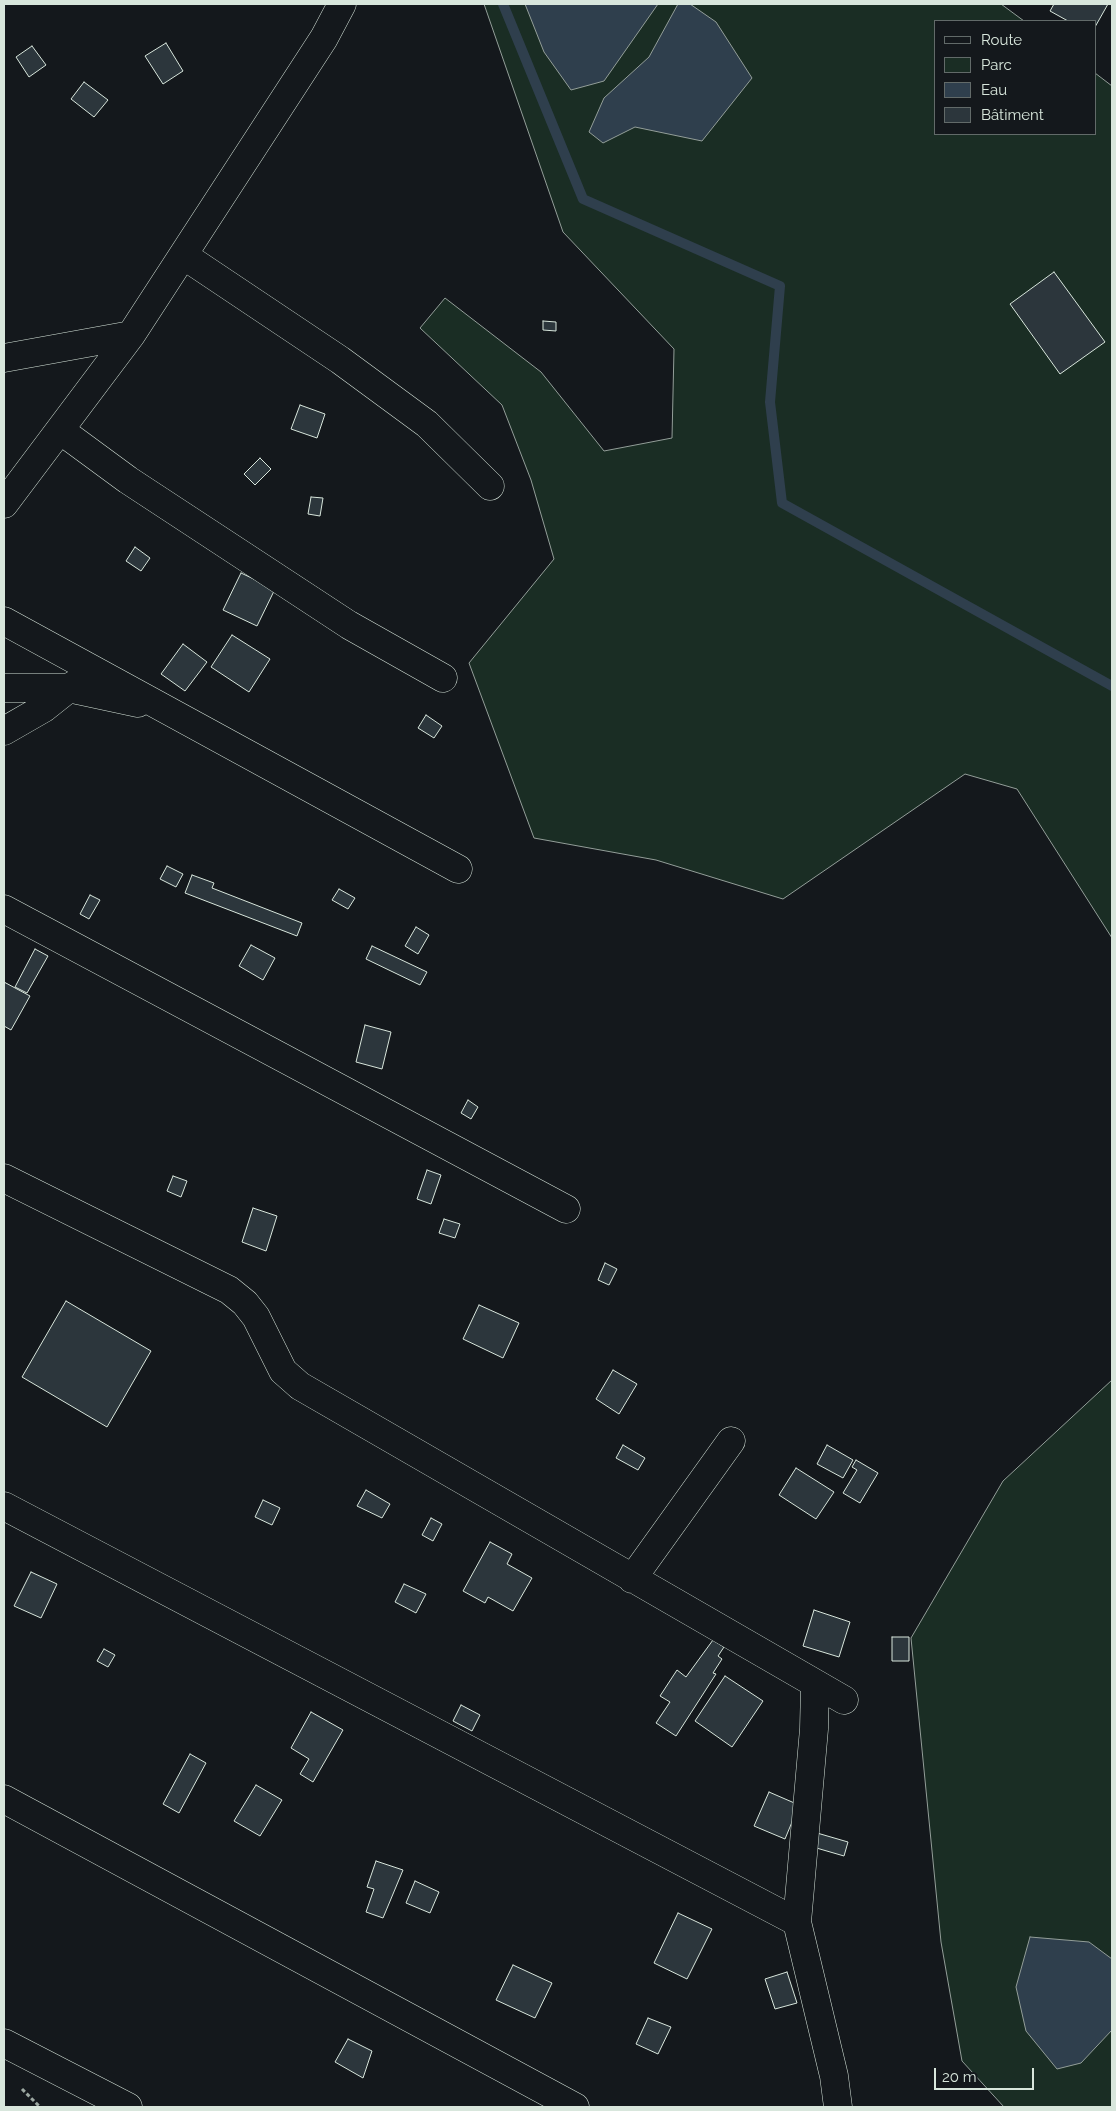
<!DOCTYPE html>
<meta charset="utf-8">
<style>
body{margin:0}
#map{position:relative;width:1116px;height:2111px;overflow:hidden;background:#14181c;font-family:Raleway,sans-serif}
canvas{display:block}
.frame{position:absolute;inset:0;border:5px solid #d8e6dc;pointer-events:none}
.legend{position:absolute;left:934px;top:20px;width:162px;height:115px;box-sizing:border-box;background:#14181c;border:1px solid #626a69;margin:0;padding:6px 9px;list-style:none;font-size:15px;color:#d8e6dc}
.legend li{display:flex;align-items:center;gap:10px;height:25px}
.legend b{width:25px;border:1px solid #626a69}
.scale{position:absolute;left:934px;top:2068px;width:100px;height:22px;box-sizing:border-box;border:2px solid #d8e6dc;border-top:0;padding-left:6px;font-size:15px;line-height:18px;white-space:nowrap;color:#d8e6dc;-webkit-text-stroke:4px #14181c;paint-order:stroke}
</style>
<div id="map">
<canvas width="1116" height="2111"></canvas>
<div class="frame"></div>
<ul class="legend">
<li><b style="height:6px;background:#14181c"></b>Route</li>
<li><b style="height:14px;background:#1a2d24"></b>Parc</li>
<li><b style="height:14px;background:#2f3f4d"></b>Eau</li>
<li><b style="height:14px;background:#2c363c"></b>Bâtiment</li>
</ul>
<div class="scale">20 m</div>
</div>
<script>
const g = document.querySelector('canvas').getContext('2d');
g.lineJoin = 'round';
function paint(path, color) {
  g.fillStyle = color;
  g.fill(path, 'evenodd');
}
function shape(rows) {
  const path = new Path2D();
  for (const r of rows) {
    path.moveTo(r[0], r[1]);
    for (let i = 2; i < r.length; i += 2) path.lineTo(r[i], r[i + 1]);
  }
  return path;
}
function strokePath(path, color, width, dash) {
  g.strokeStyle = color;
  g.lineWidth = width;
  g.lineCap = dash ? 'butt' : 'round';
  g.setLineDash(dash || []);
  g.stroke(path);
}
const green = shape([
 [484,4,1001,4,1024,21,935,21,935,134,1095,134,1095,73,1112,86,1112,938,1017,789,965,774,783,899,656,860,534,838,469,663,554,559,531,480,502,405,420,328,445,298,541,372,604,451,672,438,674,349,563,232,484,4],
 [1112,1380,1112,2107,1004,2107,962,2061,941,1942,911,1638,1003,1481,1112,1380]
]);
const water = shape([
 [525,4,658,4,604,81,571,90,544,52,525,4],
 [678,4,690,4,716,22,752,78,702,141,635,127,603,143,589,132,604,98,649,57,678,4],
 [1030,1937,1089,1942,1112,1959,1112,2030,1081,2063,1057,2069,1026,2031,1016,1987,1030,1937]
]);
const stream = shape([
 [503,4,583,199,780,286,770,402,782,503,1112,686]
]);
const building = shape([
 [1054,4,1108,4,1095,27,1095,21,1068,21,1050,11,1054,4],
 [166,43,183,71,163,84,145,56,166,43],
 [32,46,46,65,29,77,16,57,32,46],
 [84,82,108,100,94,117,71,99,84,82],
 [1054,272,1105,342,1060,374,1010,304,1054,272],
 [543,321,556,322,556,331,543,330,543,321],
 [300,405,325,414,317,438,291,429,300,405],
 [260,458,271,469,255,485,244,474,260,458],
 [311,497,323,498,320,516,308,514,311,497],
 [135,547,150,558,141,571,126,561,135,547],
 [241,573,275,589,257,626,223,610,241,573],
 [232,635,270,659,249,692,211,667,232,635],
 [183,644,207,662,185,691,161,674,183,644],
 [426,715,442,726,434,738,418,728,426,715],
 [167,866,183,874,176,887,160,879,167,866],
 [192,875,214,883,212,888,302,923,297,936,185,893,192,875],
 [339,889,355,898,348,909,332,900,339,889],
 [90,895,100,900,89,919,80,914,90,895],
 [416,927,429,935,418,954,405,946,416,927],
 [251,945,275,958,263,980,239,966,251,945],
 [372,946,427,972,420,985,366,959,372,946],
 [35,949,48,956,27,993,15,987,35,949],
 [4,982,30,996,11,1030,4,1026,4,982],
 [365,1025,391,1032,382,1069,356,1062,365,1025],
 [468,1100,478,1107,471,1119,461,1113,468,1100],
 [427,1170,441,1175,431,1204,417,1199,427,1170],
 [173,1176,187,1181,181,1197,167,1191,173,1176],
 [253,1208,277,1216,266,1251,242,1242,253,1208],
 [444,1219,460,1224,455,1238,439,1233,444,1219],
 [605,1263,617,1269,609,1285,598,1280,605,1263],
 [66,1301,151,1351,107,1427,22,1377,66,1301],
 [479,1305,519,1323,503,1358,463,1339,479,1305],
 [613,1370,637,1384,619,1414,596,1399,613,1370],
 [623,1445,645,1458,638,1470,616,1458,623,1445],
 [827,1445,853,1460,843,1478,817,1464,827,1445],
 [856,1460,878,1473,860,1503,843,1493,857,1470,852,1467,856,1460],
 [796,1468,834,1492,816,1519,779,1495,796,1468],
 [366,1490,390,1504,382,1518,357,1506,366,1490],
 [263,1500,280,1508,272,1525,255,1517,263,1500],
 [431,1518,442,1524,433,1541,422,1535,431,1518],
 [490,1542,512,1554,507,1564,532,1578,513,1611,488,1597,485,1603,463,1591,490,1542],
 [31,1572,57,1584,41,1618,14,1606,31,1572],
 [404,1584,426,1594,416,1613,395,1602,404,1584],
 [814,1610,850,1622,839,1657,803,1646,814,1610],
 [892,1637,909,1637,909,1661,892,1661,892,1637],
 [713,1640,724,1647,718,1656,722,1659,713,1673,716,1674,676,1736,656,1723,670,1702,660,1696,677,1670,686,1677,713,1640],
 [104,1649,115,1655,108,1667,97,1661,104,1649],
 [725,1676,763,1701,732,1747,695,1721,725,1676],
 [461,1705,480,1715,472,1731,453,1721,461,1705],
 [311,1712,343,1730,313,1782,300,1774,309,1759,291,1748,311,1712],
 [190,1754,206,1763,179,1813,163,1804,190,1754],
 [256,1785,282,1800,260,1836,234,1821,256,1785],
 [769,1792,799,1805,785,1839,754,1826,769,1792],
 [817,1833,848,1842,844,1856,813,1847,817,1833],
 [376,1861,403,1870,383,1918,366,1912,374,1889,367,1887,376,1861],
 [415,1881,439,1892,430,1913,406,1903,415,1881],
 [678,1913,712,1929,687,1979,654,1963,678,1913],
 [513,1965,552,1983,535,2018,496,2000,513,1965],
 [787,1972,797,2003,775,2009,765,1979,787,1972],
 [648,2018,671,2027,658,2054,636,2044,648,2018],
 [348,2039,372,2051,363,2078,335,2062,348,2039]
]);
const path = shape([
 [22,2089,40,2107]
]);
const street = shape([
 [183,255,340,360,427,424,490,486],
 [4,358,131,335],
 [60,430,128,480,349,625,443,678],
 [4,504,131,335,324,38,342,4],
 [4,621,458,869],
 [4,688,68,688,138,703],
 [4,731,44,708,73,685],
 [4,909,566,1209],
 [4,1178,229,1290,245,1303,256,1317,283,1371,300,1386,844,1700],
 [4,1506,797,1922],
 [632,1579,731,1441],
 [815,1685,814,1729,797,1922,834,2076,838,2107],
 [4,1799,575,2107],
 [4,2043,128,2107]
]);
paint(green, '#1a2d24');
strokePath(green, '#939e99', 1);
paint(water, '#2f3f4d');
strokePath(water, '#939e99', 1);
strokePath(stream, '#2f3f4d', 10);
paint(building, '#2c363c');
strokePath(building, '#d8e6dc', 1);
strokePath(street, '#d8e6dc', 29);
strokePath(path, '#9da8a2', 3, [4, 2.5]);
strokePath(street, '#14181c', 28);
</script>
